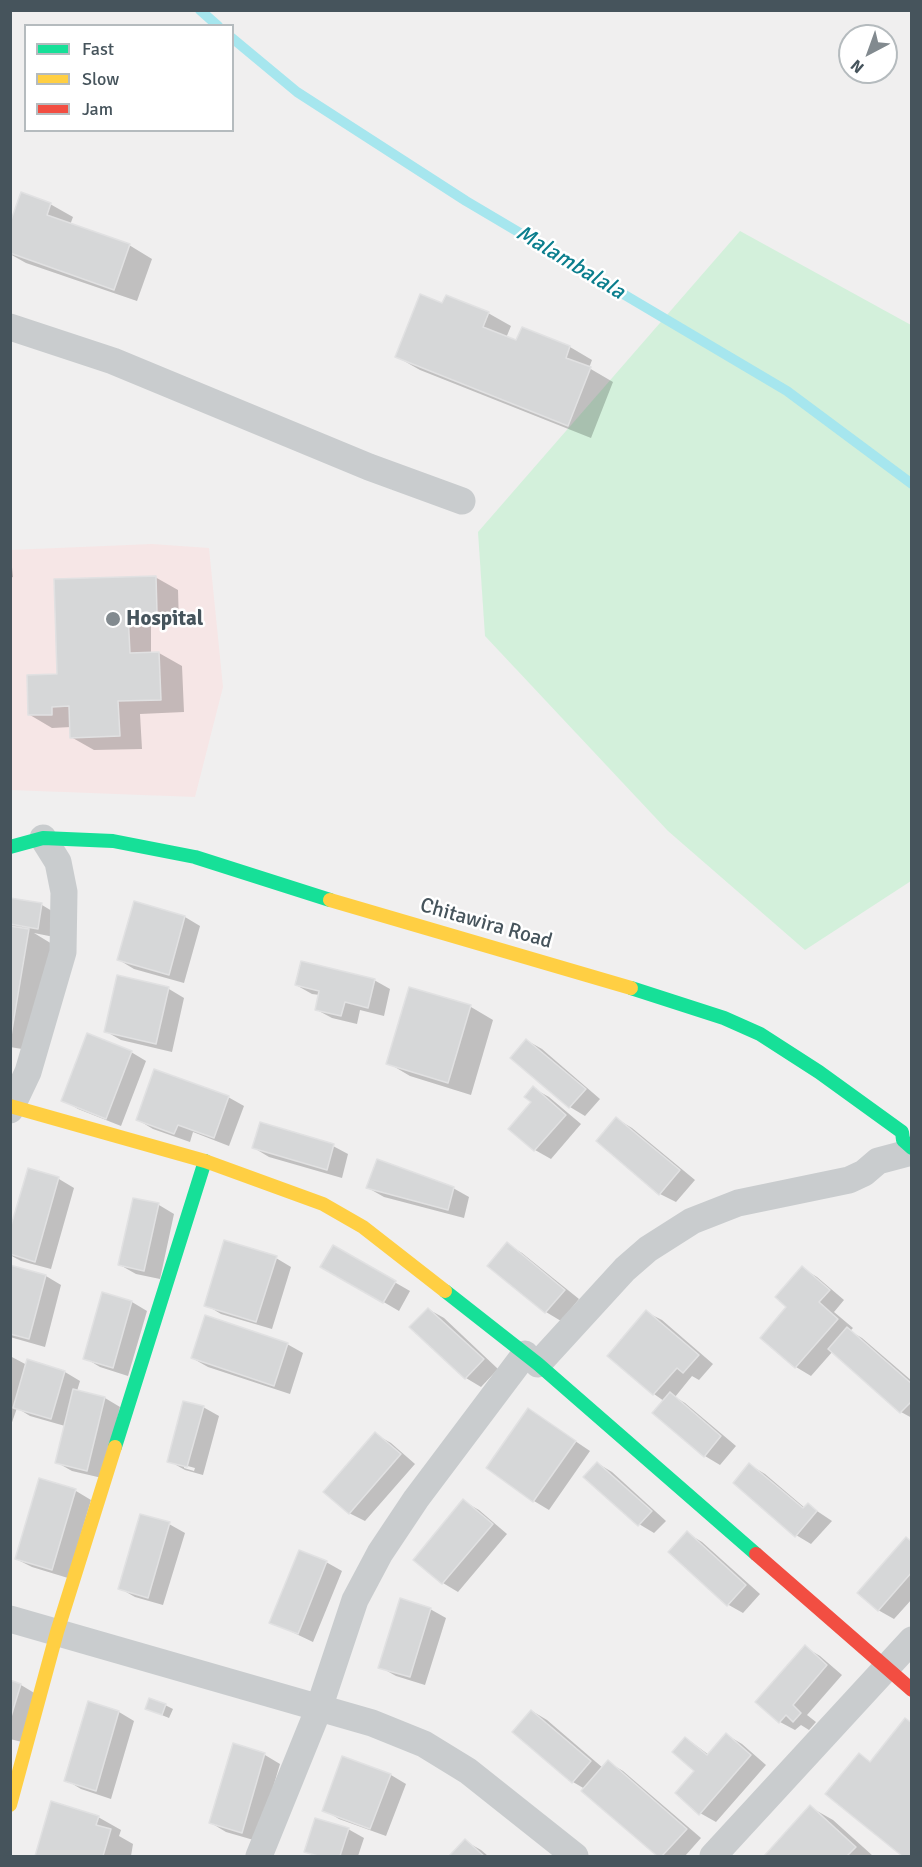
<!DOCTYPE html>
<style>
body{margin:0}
#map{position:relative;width:922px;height:1867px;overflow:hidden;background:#f0efef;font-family:Signika,sans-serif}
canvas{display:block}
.frame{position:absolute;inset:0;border:12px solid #46545c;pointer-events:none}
.legend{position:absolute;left:24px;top:24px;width:210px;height:108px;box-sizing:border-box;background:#fff;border:2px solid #b5bbbe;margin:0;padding:8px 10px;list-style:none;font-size:18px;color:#46545c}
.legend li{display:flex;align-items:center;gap:12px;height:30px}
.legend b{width:30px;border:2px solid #b5bbbe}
.north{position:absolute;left:838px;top:24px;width:60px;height:60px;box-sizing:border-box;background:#fff;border:2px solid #b5bbbe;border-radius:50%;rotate:221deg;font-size:16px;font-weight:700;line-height:24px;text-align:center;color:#46545c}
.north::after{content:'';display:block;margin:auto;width:21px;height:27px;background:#828a8f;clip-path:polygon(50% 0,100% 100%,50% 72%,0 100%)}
</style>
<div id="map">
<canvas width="922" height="1867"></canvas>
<div class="frame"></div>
<ul class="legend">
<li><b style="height:8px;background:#16e098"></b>Fast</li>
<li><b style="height:8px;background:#ffcf43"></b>Slow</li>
<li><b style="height:8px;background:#f24e42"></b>Jam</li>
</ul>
<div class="north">N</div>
</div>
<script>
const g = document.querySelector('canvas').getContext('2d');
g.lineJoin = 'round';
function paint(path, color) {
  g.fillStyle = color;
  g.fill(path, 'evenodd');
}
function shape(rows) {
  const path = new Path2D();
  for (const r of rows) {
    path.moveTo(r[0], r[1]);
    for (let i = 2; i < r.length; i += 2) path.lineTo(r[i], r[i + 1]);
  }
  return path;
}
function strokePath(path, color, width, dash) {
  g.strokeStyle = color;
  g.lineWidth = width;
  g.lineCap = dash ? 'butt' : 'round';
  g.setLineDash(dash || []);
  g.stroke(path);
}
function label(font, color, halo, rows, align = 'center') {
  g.font = font + ' Signika,sans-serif';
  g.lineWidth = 5;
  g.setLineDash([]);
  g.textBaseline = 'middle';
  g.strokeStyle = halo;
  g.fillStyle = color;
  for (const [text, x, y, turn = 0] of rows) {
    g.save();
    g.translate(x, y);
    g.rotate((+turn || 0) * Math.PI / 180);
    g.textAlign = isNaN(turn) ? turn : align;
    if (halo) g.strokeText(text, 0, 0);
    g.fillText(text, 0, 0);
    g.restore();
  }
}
const medical = shape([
 [152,544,209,548,223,687,195,797,11,790,10,550]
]);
const green = shape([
 [740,231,911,325,911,881,805,950,668,831,485,636,478,532]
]);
const shadow = shape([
 [50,204,73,217,70,225,129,245,152,259,137,301,26,263,10,254,10,228],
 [443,305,488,313,511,326,506,338,517,342,523,329,570,347,592,360,589,368,613,382,591,438,420,370,397,357],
 [10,548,13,577,10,578],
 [155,577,178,590,179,625,151,626,151,653,159,653,182,666,184,712,140,714,142,749,94,750,71,737,71,727,52,728,30,715,59,675],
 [10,899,42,905,57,914,54,937,34,933,57,947,40,1052,10,1047],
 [135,903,185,917,200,926,184,983,134,969,119,960],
 [118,977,169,989,184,998,172,1052,121,1040,105,1031],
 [374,980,390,989,384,1016,360,1010,357,1024,332,1018,317,1010,320,995,312,994,296,985],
 [410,988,471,1007,493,1020,471,1095,410,1076,388,1063],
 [526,1040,542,1049,600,1099,585,1116,570,1107],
 [131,1052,146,1061,121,1126,78,1109,63,1100],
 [533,1088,549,1097,581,1124,551,1159,535,1150,510,1129,533,1102],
 [228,1097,244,1106,229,1146,193,1132,190,1142,153,1129,138,1120],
 [617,1119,632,1128,695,1180,676,1202,660,1194,598,1141],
 [333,1146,348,1154,342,1178,269,1157,254,1148],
 [29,1170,59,1179,74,1188,51,1269,21,1261,10,1255,10,1234],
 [368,1188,453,1188,469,1197,464,1218,384,1197],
 [159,1205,174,1214,160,1279,136,1274,120,1265],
 [507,1244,522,1253,579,1299,561,1321,546,1312,489,1265],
 [333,1247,410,1291,399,1311,322,1266],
 [276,1258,291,1267,272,1329,221,1314,206,1305],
 [10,1267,46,1276,61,1285,45,1347,10,1337],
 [802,1268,817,1277,844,1300,834,1312,853,1328,850,1331,862,1338,912,1381,912,1418,901,1412,833,1351,811,1376,796,1367,762,1337,789,1307],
 [103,1294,132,1302,147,1311,128,1376,100,1367,85,1358],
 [428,1309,444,1318,498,1369,481,1387,466,1378],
 [646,1312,662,1320,713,1364,699,1380,692,1376,675,1397,685,1403,736,1446,720,1465,705,1456,664,1401,654,1394],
 [287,1344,303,1353,290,1394,208,1367,192,1358],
 [10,1356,27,1365,28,1361,65,1372,80,1381,77,1391,105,1398,120,1407,102,1478,72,1471,56,1462,65,1426,30,1416,17,1408,10,1428],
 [203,1407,219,1416,203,1475,185,1470,169,1461],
 [184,1465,195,1468,194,1471,184,1468],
 [529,1410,590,1451,549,1510,534,1501],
 [375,1434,391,1443,415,1464,365,1521,349,1513],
 [597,1463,612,1472,666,1521,654,1533,639,1524],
 [750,1465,765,1474,805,1508,808,1505,832,1521,811,1544,796,1535],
 [40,1480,76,1491,91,1500,68,1578,32,1567,16,1559],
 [463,1501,479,1510,507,1534,458,1592,443,1583],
 [169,1524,185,1533,163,1605,135,1597,119,1588],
 [687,1533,702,1542,760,1594,743,1613,727,1604],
 [912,1542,912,1599,894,1619,878,1610],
 [326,1562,342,1571,313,1642,271,1622],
 [430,1609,446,1618,425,1685,396,1676,380,1667],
 [805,1647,820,1656,842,1675,807,1715,816,1722,809,1730,801,1725,795,1730,780,1722],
 [10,1682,21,1685,36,1694,22,1742,10,1739],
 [165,1705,173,1709,169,1718,147,1709],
 [532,1711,547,1720,603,1768,608,1762,623,1771,701,1838,685,1856,659,1856,583,1791,585,1789,573,1782,514,1732],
 [119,1712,134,1721,111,1799,81,1789,66,1780],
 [727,1735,742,1744,766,1765,716,1822,700,1813,696,1771,686,1738,709,1755],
 [234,1745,265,1755,280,1764,257,1841,226,1832,211,1823],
 [343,1758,391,1775,406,1784,386,1836,339,1819,324,1810],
 [52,1803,98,1817,121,1830,119,1836,133,1844,131,1856,36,1856],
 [810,1807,833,1820,873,1856,766,1856],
 [348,1829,364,1838,358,1856,315,1856,306,1852],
 [465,1841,481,1850,488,1856,451,1856]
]);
const stream = shape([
 [200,10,218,26],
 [232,38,297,92,466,201,787,391,912,484]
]);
const building = shape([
 [21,192,51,203,47,215,130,244,114,290,10,253,10,223,21,192],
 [420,294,442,303,446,295,489,312,483,327,516,340,522,327,570,346,566,358,591,367,568,426,395,357,420,294],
 [156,576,157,613,128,614,130,653,159,652,161,700,118,701,120,736,70,738,69,706,52,707,52,715,28,715,27,675,57,674,54,579,156,576],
 [10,898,42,903,38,929,10,924,10,898],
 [134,901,185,916,169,975,117,960,134,901],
 [10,926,29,929,11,1036,10,1036,10,926],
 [301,961,375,979,368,1008,345,1002,341,1016,315,1010,319,991,295,985,301,961],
 [117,975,169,987,156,1044,104,1032,117,975],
 [409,987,471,1005,448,1083,386,1064,409,987],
 [87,1033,132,1051,106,1119,61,1101,87,1033],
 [526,1039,586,1089,569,1108,510,1058,526,1039],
 [154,1069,229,1096,214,1138,178,1125,174,1134,136,1120,154,1069],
 [533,1086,566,1115,534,1151,508,1129,531,1102,524,1097,533,1086],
 [616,1117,680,1170,659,1195,596,1141,616,1117],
 [260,1122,334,1144,327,1170,252,1148,260,1122],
 [377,1159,454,1187,448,1210,366,1188,377,1159],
 [28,1168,59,1177,35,1262,10,1254,10,1229,28,1168],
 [133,1198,159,1203,144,1271,118,1265,133,1198],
 [224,1240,277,1256,256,1322,204,1306,224,1240],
 [507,1242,565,1290,545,1313,487,1266,507,1242],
 [333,1245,396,1281,383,1303,320,1267,333,1245],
 [10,1265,46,1275,29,1339,10,1334,10,1265],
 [802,1266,830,1290,819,1302,838,1319,795,1368,760,1338,786,1307,775,1297,802,1266],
 [102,1292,132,1301,113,1368,83,1359,102,1292],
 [428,1308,484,1359,465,1379,409,1327,428,1308],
 [646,1310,699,1355,683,1373,677,1368,653,1395,607,1356,646,1310],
 [205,1315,288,1343,274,1386,191,1358,205,1315],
 [847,1327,912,1384,912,1401,900,1413,828,1349,847,1327],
 [27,1359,65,1371,51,1419,13,1408,27,1359],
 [73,1389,105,1397,87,1471,55,1463,73,1389],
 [670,1392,721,1436,704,1457,652,1413,670,1392],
 [183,1401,204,1406,187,1467,167,1462,183,1401],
 [528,1408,576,1441,533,1502,486,1468,528,1408],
 [375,1432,401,1454,349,1514,323,1492,375,1432],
 [597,1462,652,1511,638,1526,583,1477,597,1462],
 [749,1463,803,1508,808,1503,817,1511,795,1537,733,1483,749,1463],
 [39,1478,76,1489,52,1570,15,1559,39,1478],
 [463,1499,493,1524,442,1584,413,1560,463,1499],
 [140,1514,170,1522,148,1598,118,1589,140,1514],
 [687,1531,746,1585,727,1606,668,1552,687,1531],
 [906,1537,912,1542,912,1572,878,1611,857,1593,906,1537],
 [299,1550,327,1561,298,1634,269,1623,299,1550],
 [400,1598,431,1608,410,1677,378,1668,400,1598],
 [805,1645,827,1665,793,1705,801,1713,793,1722,786,1715,779,1723,755,1702,805,1645],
 [10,1680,21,1684,10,1720,10,1680],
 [149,1698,166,1704,162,1715,145,1709,149,1698],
 [88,1701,119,1711,96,1791,64,1781,88,1701],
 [531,1710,591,1761,572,1783,512,1732,531,1710],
 [905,1718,912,1723,912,1856,902,1856,825,1794,859,1753,870,1762,905,1718],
 [726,1733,751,1755,699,1815,675,1793,694,1771,672,1752,685,1737,707,1755,726,1733],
 [233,1743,265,1753,242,1833,209,1823,233,1743],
 [342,1756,391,1774,370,1829,322,1811,342,1756],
 [608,1760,687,1829,662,1856,657,1856,581,1791,608,1760],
 [51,1801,99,1816,96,1825,111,1829,103,1856,35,1856,51,1801],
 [810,1805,856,1847,847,1856,764,1856,810,1805],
 [315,1818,349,1828,340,1856,318,1856,304,1852,315,1818],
 [465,1839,484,1856,449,1856,465,1839]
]);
const street = shape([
 [10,327,113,361,369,467,462,501],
 [10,1110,28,1072,63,952,64,892,58,862,43,838],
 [538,1364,625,1269,648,1249,692,1221,738,1203,849,1180,864,1173,878,1161,912,1152],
 [10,1619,372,1723,424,1744,468,1771,575,1856],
 [259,1856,319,1708,355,1600,380,1553,416,1499,525,1354],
 [713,1856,912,1640]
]);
const fast = shape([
 [10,847,43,838,113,841,195,857,330,900],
 [631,988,724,1018,760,1034,819,1072,902,1132,903,1140,912,1148],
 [445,1291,538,1364,756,1554],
 [115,1447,205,1161]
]);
const slow = shape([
 [330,900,631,988],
 [10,1106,205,1161,323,1204,363,1227,445,1291],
 [10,1805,57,1632,115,1447]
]);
const jam = shape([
 [756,1554,912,1690]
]);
const markers = [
 [113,619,8,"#828a8f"]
];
const poiNames = [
 ["Hospital",126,619]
];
const streetNames = [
 ["Chitawira Road",486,924,16]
];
const waterNames = [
 ["Malambalala",570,263,31]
];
paint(medical, '#f6e6e6');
paint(green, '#d3f0db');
paint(shadow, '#0003');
strokePath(stream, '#a6e6ee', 10);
paint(building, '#d6d7d8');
strokePath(building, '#e1e1e2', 1.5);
strokePath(street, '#c9ccce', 27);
strokePath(fast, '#16e098', 14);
strokePath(slow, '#ffcf43', 14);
strokePath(jam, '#f24e42', 14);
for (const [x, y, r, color] of markers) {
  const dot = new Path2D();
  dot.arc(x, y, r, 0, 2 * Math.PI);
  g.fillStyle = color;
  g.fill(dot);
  strokePath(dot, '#fff', 2);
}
label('bold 21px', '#46545c', '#fff', poiNames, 'left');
label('21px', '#46545c', '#fff', streetNames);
label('italic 22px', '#0b7e8d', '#fff', waterNames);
</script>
